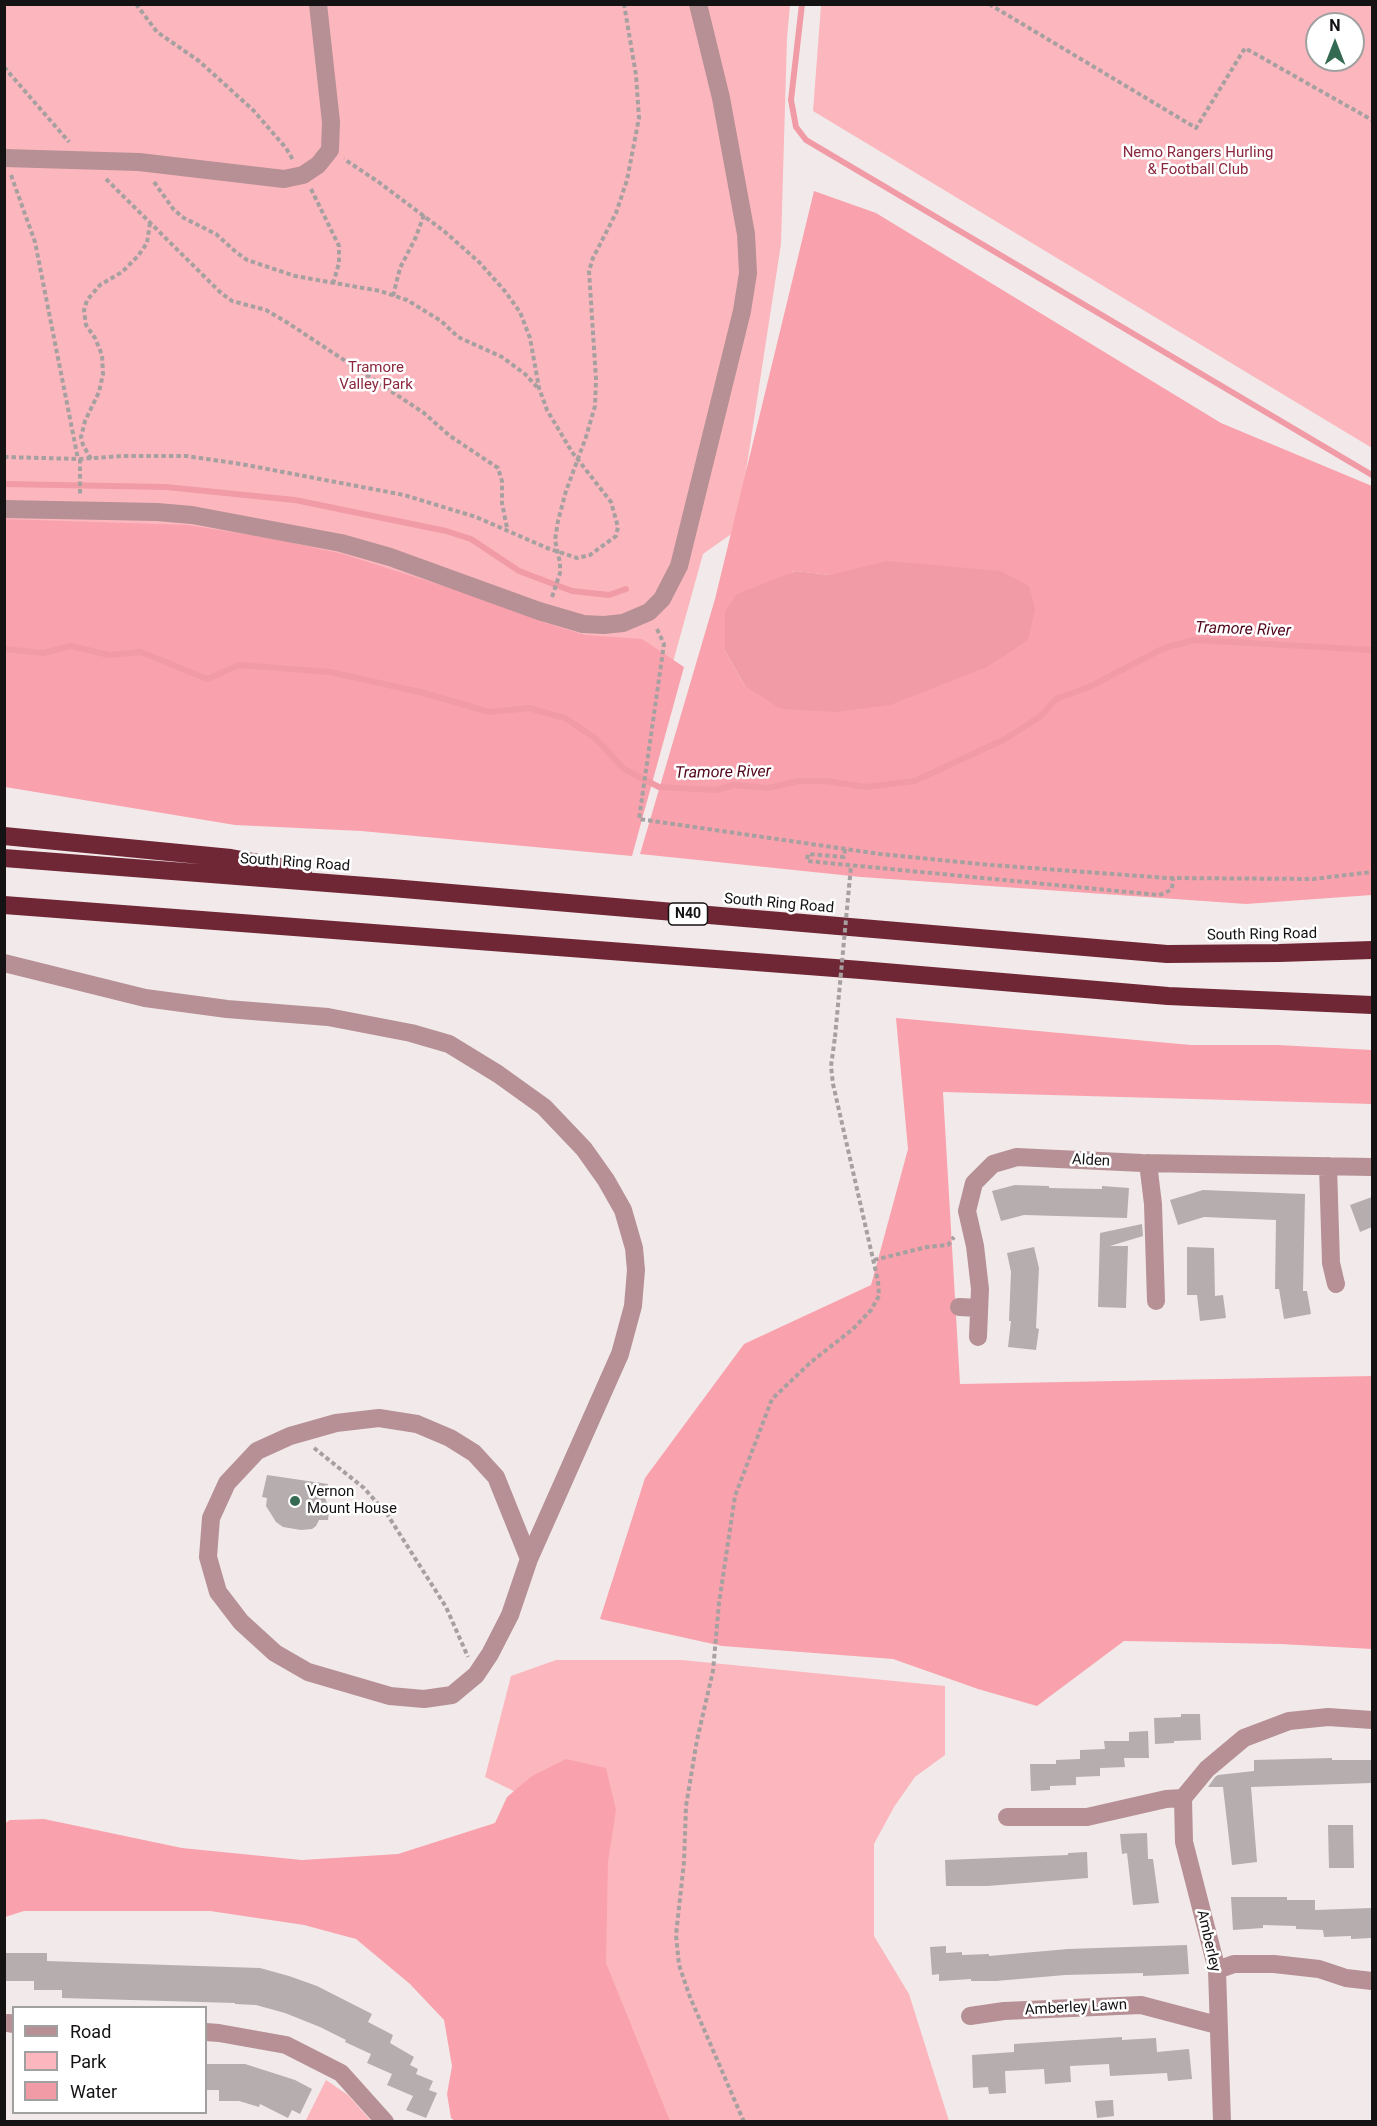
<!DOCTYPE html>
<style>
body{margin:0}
#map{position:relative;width:1377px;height:2126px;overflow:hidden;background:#f2eaea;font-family:Roboto,sans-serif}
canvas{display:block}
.frame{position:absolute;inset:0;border:6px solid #151213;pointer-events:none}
.legend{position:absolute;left:12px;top:2006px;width:195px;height:108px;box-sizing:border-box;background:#fff;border:2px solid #a1a0a1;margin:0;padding:8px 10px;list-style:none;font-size:18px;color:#151213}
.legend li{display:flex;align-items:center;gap:12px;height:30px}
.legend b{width:30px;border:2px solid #a1a0a1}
.north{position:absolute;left:1305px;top:12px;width:60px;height:60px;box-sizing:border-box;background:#fff;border:2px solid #a1a0a1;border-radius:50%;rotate:0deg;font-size:16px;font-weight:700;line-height:24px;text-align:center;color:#151213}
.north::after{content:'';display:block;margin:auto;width:21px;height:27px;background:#346a51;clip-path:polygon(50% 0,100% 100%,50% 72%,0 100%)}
</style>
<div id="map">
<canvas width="1377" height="2126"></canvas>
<div class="frame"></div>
<ul class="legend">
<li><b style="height:8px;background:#b69094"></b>Road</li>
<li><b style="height:16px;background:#fcb7be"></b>Park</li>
<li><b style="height:16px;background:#f19ba6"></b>Water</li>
</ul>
<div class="north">N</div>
</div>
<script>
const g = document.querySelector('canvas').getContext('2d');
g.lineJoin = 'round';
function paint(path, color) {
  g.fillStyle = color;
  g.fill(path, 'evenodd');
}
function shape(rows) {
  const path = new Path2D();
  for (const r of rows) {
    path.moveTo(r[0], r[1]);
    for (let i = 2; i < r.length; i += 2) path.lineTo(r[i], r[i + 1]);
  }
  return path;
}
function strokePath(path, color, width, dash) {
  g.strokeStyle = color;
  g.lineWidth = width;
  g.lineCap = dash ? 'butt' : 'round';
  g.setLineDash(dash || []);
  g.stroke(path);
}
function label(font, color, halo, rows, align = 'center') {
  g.font = font + ' Roboto,sans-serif';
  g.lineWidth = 5;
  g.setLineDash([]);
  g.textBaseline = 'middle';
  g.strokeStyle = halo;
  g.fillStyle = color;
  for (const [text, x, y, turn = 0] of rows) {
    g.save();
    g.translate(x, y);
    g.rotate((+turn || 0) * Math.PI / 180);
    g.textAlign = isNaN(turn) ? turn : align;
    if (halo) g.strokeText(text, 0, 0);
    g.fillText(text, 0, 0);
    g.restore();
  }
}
const green = shape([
 [5,5,790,5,787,38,781,244,737,530,703,554,627,828,5,772],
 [821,5,1372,5,1372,448,813,111],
 [1317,24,1353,24,1353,60,1317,60],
 [556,1660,682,1660,945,1686,945,1755,915,1777,894,1807,874,1844,874,1936,909,1994,949,2121,553,2121,546,1807,485,1777,511,1676],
 [326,2080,348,2095,371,2121,305,2122]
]);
const forest = shape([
 [814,191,876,213,1221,423,1372,486,1372,895,1246,904,861,877,640,854,715,599],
 [795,571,830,575,745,686,725,651,725,611],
 [4,519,188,525,275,539,343,554,503,605,546,623,585,635,642,639,684,667,632,856,361,831,235,825,5,787],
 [896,1018,1191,1045,1278,1045,1372,1050,1372,1104,943,1092,960,1384,1372,1376,1372,1649,1280,1644,1124,1641,1037,1706,978,1689,893,1659,722,1646,600,1619,645,1478,744,1344,871,1285,908,1149],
 [566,1759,606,1768,616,1810,608,1862,606,1963,670,2121,456,2122,451,2118,447,2094,452,2066,444,2020,410,1984,356,1939,304,1925,210,1911,24,1911,5,1917,5,1823,10,1820,44,1819,182,1848,302,1860,398,1854,495,1823,507,1797,532,1776]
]);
const water = shape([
 [887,561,1001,571,1029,586,1035,609,1028,640,987,667,890,705,837,712,781,709,745,686,725,651,725,611,737,594,796,571,830,575]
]);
const stream = shape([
 [802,4,791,100,796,127,806,140,1372,475],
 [4,484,166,487,295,500,446,531,471,539,519,571,572,591,609,595,626,589],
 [4,649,44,653,71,646,109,655,141,652,207,679,239,665,330,672,424,693,489,712,529,708,565,718,595,738,624,769,659,787,716,790,734,785,768,788,799,781,826,781,866,787,915,781,1007,738,1041,716,1056,699,1089,687,1164,648,1195,640,1372,650]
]);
const building = shape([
 [1015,1185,1049,1186,1049,1188,1102,1189,1102,1186,1129,1188,1127,1218,1024,1215,1001,1221,992,1191],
 [1203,1190,1305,1194,1303,1291,1307,1291,1311,1314,1284,1319,1279,1289,1275,1289,1276,1220,1204,1217,1178,1225,1170,1200],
 [1372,1197,1372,1227,1360,1232,1350,1205],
 [1142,1224,1143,1236,1110,1246,1128,1246,1126,1308,1098,1307,1100,1233],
 [1034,1247,1039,1268,1036,1328,1039,1329,1036,1350,1008,1347,1011,1321,1009,1321,1011,1272,1007,1253],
 [1187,1247,1214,1248,1215,1296,1223,1295,1226,1318,1200,1321,1197,1295,1187,1295],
 [267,1475,328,1484,325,1497,329,1510,328,1520,319,1520,316,1526,312,1529,301,1530,283,1527,276,1522,266,1506,267,1498,262,1497],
 [1181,1714,1200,1714,1201,1740,1174,1741,1174,1743,1155,1744,1154,1718,1181,1717],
 [1148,1731,1149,1758,1124,1758,1125,1767,1100,1768,1100,1776,1076,1777,1076,1785,1050,1786,1050,1790,1031,1791,1030,1764,1056,1764,1056,1760,1080,1759,1080,1750,1105,1749,1104,1741,1129,1741,1129,1732],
 [1332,1758,1332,1760,1372,1760,1372,1783,1251,1787,1257,1862,1232,1865,1223,1787,1208,1787,1215,1777,1218,1775,1254,1771,1254,1760],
 [1328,1825,1353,1825,1354,1868,1329,1868],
 [1147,1833,1148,1859,1153,1859,1159,1903,1133,1905,1127,1853,1122,1854,1120,1834],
 [1087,1852,1088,1878,987,1886,946,1886,945,1860,1068,1855,1068,1853],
 [1231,1897,1287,1897,1287,1900,1315,1900,1315,1910,1372,1908,1372,1938,1351,1939,1351,1936,1324,1937,1323,1930,1296,1929,1296,1926,1263,1925,1263,1928,1233,1930],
 [1187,1945,1189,1974,1143,1976,1143,1973,1065,1975,996,1981,971,1981,971,1979,939,1981,939,1974,932,1975,930,1947,946,1946,946,1953,962,1952,962,1955,989,1954,989,1956,1068,1949],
 [5,1953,47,1953,47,1961,260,1968,289,1976,317,1986,372,2014,368,2022,393,2035,390,2043,414,2057,410,2065,418,2069,416,2074,433,2081,429,2090,437,2093,426,2118,406,2110,413,2096,387,2085,392,2074,367,2063,371,2054,345,2042,346,2040,320,2027,285,2013,256,2005,235,2004,235,2003,62,1998,62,1990,34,1990,34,1981,5,1981],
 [1122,2037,1122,2040,1156,2038,1157,2052,1189,2049,1192,2079,1168,2081,1167,2073,1110,2076,1109,2064,1070,2066,1071,2082,1045,2084,1044,2069,1005,2071,1006,2093,989,2094,988,2087,973,2088,972,2055,1014,2052,1014,2044],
 [206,2064,245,2064,295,2080,312,2089,300,2114,292,2110,288,2118,260,2104,259,2107,239,2101,219,2101,219,2090,206,2090],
 [1113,2100,1114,2116,1097,2118,1095,2101]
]);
const path = shape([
 [136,4,157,32,199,61,253,110,286,148,293,160],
 [989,4,1196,128,1245,48,1372,120],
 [4,67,69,142],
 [11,175,35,242,78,459],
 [106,179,221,293,232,301,266,310,288,323,424,413,450,436,498,468,502,481,502,503,507,528],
 [154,182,174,210,184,218,216,234,236,252,247,260,295,276,380,291,407,300,441,321,458,337,502,357,525,374,538,388],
 [311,189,339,246,339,263,333,284],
 [393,296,400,268,415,239,424,215],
 [4,457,80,459,122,456,186,456,241,464,404,495,476,517,547,548,577,558,590,555,616,536,618,527,611,502,572,452,547,410,539,388,530,338,520,312,504,290,479,262,445,232,377,181,344,159],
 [80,459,80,495],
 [91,459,83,445,81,437,85,421,99,392,103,374,102,355,95,338,86,325,84,310,87,300,100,285,122,272,138,256,147,243,150,223],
 [552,597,560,573,560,563,555,540,558,521,566,491,586,437,595,406,596,379,589,271,593,258,616,213,627,180,639,118,636,75,624,4],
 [657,629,664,644,639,819,880,854,991,865,1167,878,1313,879,1372,872],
 [845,849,844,857,808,854,807,861,1159,895,1165,893,1172,889,1173,878],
 [874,1260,927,1247,948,1245,954,1237],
 [314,1448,364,1488,387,1514,446,1607,468,1657],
 [744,2122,690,1997,679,1965,676,1935,684,1862,686,1806,697,1740,713,1671,719,1603,735,1496,772,1399,811,1362,853,1329,871,1310,879,1296,878,1281,833,1084,831,1066,835,1037]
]);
const minor = shape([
 [4,158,139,162,284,179,303,175,318,165,330,150,331,122,318,4],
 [4,509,157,512,192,515,341,543,390,557,539,611,583,624,604,625,623,623,649,612,662,599,679,566,742,311,748,273,746,234,721,98,698,4],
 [4,963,145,998,227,1009,328,1017,411,1033,449,1044,498,1074,544,1107,584,1149,606,1180,623,1210,634,1248,636,1270,633,1306,620,1354,529,1559,510,1615,490,1654,476,1675,452,1695,424,1699,390,1696,308,1672,275,1653,241,1622,218,1592,208,1557,211,1518,227,1483,257,1451,290,1436,336,1423,379,1418,417,1424,450,1438,474,1453,496,1477,529,1559],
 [1148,1163,1153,1204,1156,1301],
 [1328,1166,1331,1263,1336,1284],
 [959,1307,979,1308],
 [978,1337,980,1289,975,1246,967,1211,974,1183,993,1164,1017,1157,1142,1163,1372,1167],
 [1183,1798,1184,1842,1217,1970,1222,2122],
 [1007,1817,1087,1817,1166,1799,1183,1798,1207,1769,1244,1738,1289,1721,1328,1717,1372,1720],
 [1217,1970,1234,1964,1274,1964,1319,1969,1346,1978,1372,1981],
 [970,2016,1004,2011,1141,2005,1217,2025],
 [8,2023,14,2024],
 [206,2032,219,2033,286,2045,341,2073,385,2122]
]);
const highway = shape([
 [4,836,231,858,303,871],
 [4,858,392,888,1167,954,1279,953,1372,950],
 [4,905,861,970,1168,996,1372,1005]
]);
const pathBridge = shape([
 [835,1037,851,866]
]);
const markers = [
 [295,1501,6,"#346a51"]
];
const shields = [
 [688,914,39]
];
const shieldNames = [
 ["N40",688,914]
];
const parkNames = [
 ["Nemo Rangers Hurling",1198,153],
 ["& Football Club",1198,170],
 ["Tramore",376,368],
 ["Valley Park",376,385]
];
const streetNames = [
 ["South Ring Road",295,863,4],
 ["South Ring Road",779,904,5],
 ["South Ring Road",1262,935,-1],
 ["Alden",1091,1161,3],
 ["Amberley",1208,1941,77],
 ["Amberley Lawn",1076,2008,-3]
];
const poiNames = [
 ["Vernon",307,1492],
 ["Mount House",307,1509]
];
const waterNames = [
 ["Tramore River",1243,630,2],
 ["Tramore River",723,773,-1]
];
paint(green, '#fcb7be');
paint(forest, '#f9a2ad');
paint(water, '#f19ba6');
strokePath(stream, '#f19ba6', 6);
paint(building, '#b5adae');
strokePath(path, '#a6a0a0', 4, [4.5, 3]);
strokePath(minor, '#b69094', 18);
strokePath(highway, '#6f2635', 18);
strokePath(pathBridge, '#a6a0a0', 4, [4.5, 3]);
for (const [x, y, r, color] of markers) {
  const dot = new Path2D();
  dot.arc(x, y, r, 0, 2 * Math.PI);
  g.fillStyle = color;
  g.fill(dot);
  strokePath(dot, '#fff', 2);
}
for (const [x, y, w] of shields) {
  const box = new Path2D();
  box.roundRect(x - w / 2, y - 11, w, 22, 4.5);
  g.fillStyle = '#fff';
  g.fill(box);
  strokePath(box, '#151213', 1.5);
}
label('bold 14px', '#151213', null, shieldNames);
label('15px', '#8b283e', '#fff', parkNames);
label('15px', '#151213', '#fff', streetNames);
label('15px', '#151213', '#fff', poiNames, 'left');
label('italic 16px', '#52061c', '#fff', waterNames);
</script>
